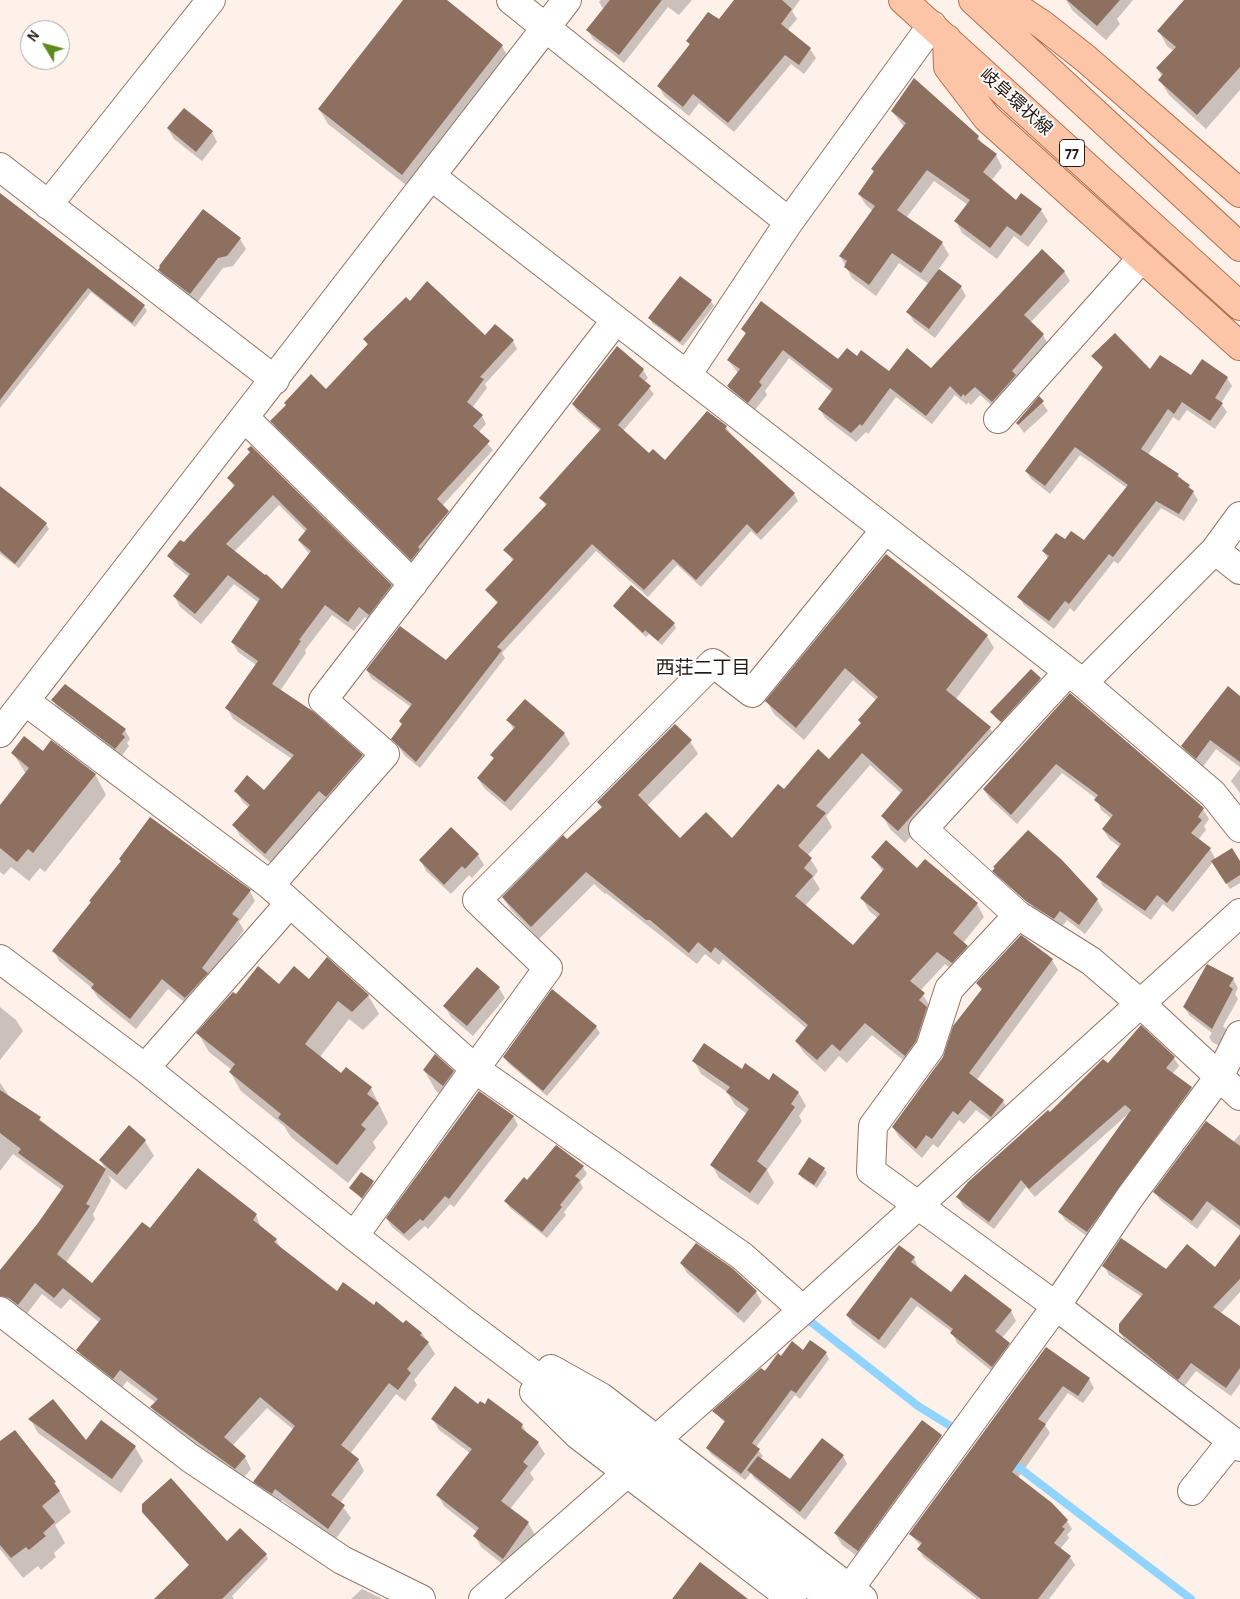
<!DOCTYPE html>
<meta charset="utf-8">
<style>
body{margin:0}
#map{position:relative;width:1240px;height:1599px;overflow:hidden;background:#fef1e9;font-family:"Alegreya Sans",sans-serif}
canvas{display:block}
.north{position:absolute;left:20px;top:20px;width:50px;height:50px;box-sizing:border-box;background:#fff;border:1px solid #a9a4a1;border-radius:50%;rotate:307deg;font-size:14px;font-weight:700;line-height:20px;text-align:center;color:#271b15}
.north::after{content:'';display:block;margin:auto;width:18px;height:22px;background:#5e8b1d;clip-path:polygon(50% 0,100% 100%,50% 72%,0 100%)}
</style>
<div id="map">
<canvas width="1240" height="1599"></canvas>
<div class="north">N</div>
</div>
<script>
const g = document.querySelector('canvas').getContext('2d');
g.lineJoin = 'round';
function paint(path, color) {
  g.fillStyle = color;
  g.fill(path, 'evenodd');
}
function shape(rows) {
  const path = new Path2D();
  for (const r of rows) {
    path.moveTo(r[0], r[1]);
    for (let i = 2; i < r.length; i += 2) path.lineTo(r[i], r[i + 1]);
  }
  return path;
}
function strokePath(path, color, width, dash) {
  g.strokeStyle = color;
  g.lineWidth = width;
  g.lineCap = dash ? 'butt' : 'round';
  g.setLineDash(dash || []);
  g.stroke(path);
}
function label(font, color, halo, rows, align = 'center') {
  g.font = font + ' "Alegreya Sans","Noto Sans JP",sans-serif';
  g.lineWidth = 4;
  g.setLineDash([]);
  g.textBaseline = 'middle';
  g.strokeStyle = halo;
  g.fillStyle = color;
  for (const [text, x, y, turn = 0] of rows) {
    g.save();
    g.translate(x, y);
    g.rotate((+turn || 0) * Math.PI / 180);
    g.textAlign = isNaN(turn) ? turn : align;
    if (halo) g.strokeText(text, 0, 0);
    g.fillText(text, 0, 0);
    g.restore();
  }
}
const shadow = shape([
 [405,0,444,0,502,46,510,61,411,189,328,124,319,109],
 [601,0,692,0,679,15,668,7,624,63,593,39,588,30,604,10,599,2],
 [736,0,800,0,792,11,797,19,787,31,810,49,816,58,804,74,791,64,734,132,699,103,689,116,664,96,659,86,690,46,688,41,719,21],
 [1066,0,1133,0,1117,19,1120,24,1106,40,1073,11],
 [1186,0,1240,0,1240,90,1206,129,1169,95,1160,80,1162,77,1157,68,1174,51,1167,46,1159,31],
 [892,111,978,137,983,145,996,155,1002,167,991,181,1016,202,1041,210,1048,221,1028,247,1014,236,997,259,962,233,956,221,968,205,934,181,906,218,942,243,949,255,938,270,961,287,966,296,935,338,914,322,908,312,929,284,899,263,876,296,852,278,840,256,873,211,866,205,859,194,875,173,872,169,904,127],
 [168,129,212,132,217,142,202,161,174,139],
 [0,194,144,306,147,311,135,327,91,292,0,408],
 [240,239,246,249,233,266,223,268,196,304,165,280,160,270],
 [1064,271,1070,281,1030,323,1043,335,1048,344,998,411,980,395,971,405,968,402,967,405,955,395,932,424,896,397,868,434,866,432,856,442,825,418,820,409,832,392,789,358,765,391,767,395,754,411,734,396,728,386,738,373,728,360,746,335,743,329,838,361,857,357,889,373,931,369],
 [711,301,714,306,683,346,652,323,650,318],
 [410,303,485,337,513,341,517,349,485,384,487,388,472,408,482,416,486,424,478,433,493,450,442,506,453,519,416,567,276,429,272,421,327,391,368,346,365,339],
 [617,348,643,370,648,378,644,382,654,394,623,431,649,455,666,461,708,412,726,427,731,434,794,494,798,501,761,540,751,531,701,587,677,565,648,597,596,551,502,653,505,658,420,768,405,756,393,739,403,725,411,707,371,678,367,670,446,661,498,604,486,590,513,561,505,550,546,506,541,498,600,431,577,411,573,404],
 [1093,356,1150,371,1191,377,1227,378,1232,386,1221,403,1227,412,1215,429,1187,410,1179,421,1173,417,1148,455,1178,475,1189,486,1198,500,1184,521,1161,508,1118,564,1114,561,1074,612,1070,608,1054,629,1024,605,1019,597,1048,559,1043,551,1065,541,1084,542,1127,488,1080,455,1050,494,1031,479,1026,471,1103,369],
 [1039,398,1048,411,1024,433,1017,423],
 [251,453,391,586,397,596,375,624,365,617,354,631,332,615,305,650,306,653,280,691,313,713,362,756,368,767,333,806,326,801,271,863,240,836,234,825,249,808,242,801,236,791,264,792,292,759,233,719,227,708,256,665,238,652,232,642,259,603,234,584,201,624,180,607,174,596,189,577,175,566,169,556,184,544,234,487,229,478],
 [279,505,306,532,299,541,310,555,282,591,234,552],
 [0,487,46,524,49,529,19,568,0,554],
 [886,556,987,636,994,648,956,699,990,728,997,741,905,843,890,829,883,816,902,794,870,765,826,816,832,827,808,855,818,871,813,878,820,889,805,906,853,946,878,918,869,911,862,898,883,872,873,857,917,870,977,904,984,917,963,943,974,959,959,975,945,964,920,991,931,1007,927,1011,933,1021,913,1068,872,1035,847,1063,839,1056,825,1072,804,1053,796,1041,807,1029,723,959,719,965,705,954,697,964,606,893,605,894,594,884,539,939,511,910,503,898,602,808,598,802,690,741,698,754,647,806,680,840,733,840,784,791,829,760,861,724,876,700,853,680,804,740,774,714,767,701],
 [614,607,674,624,676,628,662,645,649,634,646,637],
 [1040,679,1043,684,1004,725,995,717,992,712],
 [1070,694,1201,806,1209,819,1204,826,1206,830,1198,840,1210,849,1216,860,1240,864,1240,883,1230,889,1213,862,1173,912,1163,904,1151,920,1103,886,1098,877,1120,847,1109,839,1103,829,1112,819,1101,810,1097,799,1062,773,1017,824,990,799,984,790],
 [1240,698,1240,767,1216,749,1202,768,1188,756,1182,746],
 [53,700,125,730,130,739,127,743,129,746,121,757,58,709],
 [508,720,564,733,570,744,511,811,484,788,478,778,494,759,492,755,514,730],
 [13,753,43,753,95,774,106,795,45,872,40,868,29,881,11,867,4,875,0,872,0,807,26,774],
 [1240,769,1240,793,1231,781],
 [451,829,478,855,484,865,472,878,469,875,451,894,426,871,421,861],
 [994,867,1097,900,1103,910,1085,934,1067,920,1060,929,1035,913,1000,881,994,871],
 [996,873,1033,906,1031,908,999,878],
 [250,891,255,901,239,922,244,930,209,977,192,1008,168,989,136,1029,98,998,92,988,59,961,54,951,92,903],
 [1052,960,1058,970,976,1081,1003,1101,1009,1111,997,1126,976,1110,964,1124,959,1120,938,1148,933,1144,922,1158,899,1137,893,1127,944,1058,982,991,977,983],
 [477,969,499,988,505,998,473,1036,451,1017,445,1007],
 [1233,979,1238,988,1235,994,1238,999,1223,1026,1229,1032,1221,1047,1212,1042,1209,1037,1212,1033,1190,1016,1184,1007],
 [309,981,368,995,379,1014,363,1030,349,1019,320,1057,342,1075,347,1069,371,1088,388,1123,373,1142,376,1148,348,1183,291,1137,284,1126,241,1091,230,1072,232,1070,209,1052,198,1033,236,996],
 [0,1007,16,1020,23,1031,0,1060],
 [596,1027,600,1033,547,1096,508,1063,504,1057],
 [1174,1058,1179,1066,1172,1074,1191,1088,1196,1096,1092,1240,1065,1220,1060,1212,1128,1114,1035,1197,1026,1187,994,1229,963,1206,958,1197,1108,1065],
 [694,1061,742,1070,798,1092,806,1106,799,1116,802,1121,767,1170,774,1183,758,1205,719,1178,712,1165,747,1114,735,1105,727,1092,701,1074],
 [424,1070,453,1072,465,1092,455,1106,436,1091],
 [0,1083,9,1096,107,1171,101,1161,145,1141,154,1156,126,1190,108,1175,111,1181,93,1214,95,1219,66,1263,92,1285,151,1230,256,1215,261,1228,276,1240,282,1250,337,1293,374,1306,403,1324,406,1321,422,1333,435,1354,414,1380,417,1385,405,1401,396,1394,350,1454,358,1459,364,1471,340,1503,351,1518,335,1540,282,1500,278,1505,262,1493,255,1482,294,1430,267,1408,232,1446,245,1457,251,1469,242,1480,158,1419,152,1408,156,1403,127,1381,120,1390,84,1362,78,1350,100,1323,70,1299,61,1309,42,1294,25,1316,0,1301,0,1272,39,1224,62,1190,13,1154,0,1171],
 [513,1116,518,1125,454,1207,450,1204,428,1229,425,1226,409,1241,392,1227,387,1219],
 [1240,1134,1240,1230,1212,1209,1197,1229,1160,1200,1155,1192,1233,1142],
 [581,1164,587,1174,580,1182,583,1188,564,1212,566,1215,547,1238,510,1208,506,1201,527,1181],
 [824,1169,827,1173,817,1188,802,1178,799,1174],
 [361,1173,376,1187,365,1202,350,1188],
 [1240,1236,1240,1292,1220,1314,1240,1328,1240,1384,1231,1396,1196,1371,1183,1388,1125,1341,1120,1332,1142,1297,1109,1275,1104,1266,1166,1271,1215,1269],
 [899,1247,914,1258,919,1269,952,1294,1011,1311,1016,1321,1002,1338,1015,1354,998,1376,957,1343,952,1332,917,1306,885,1349,853,1325,847,1315],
 [681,1263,732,1269,756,1292,762,1302,744,1323,687,1273],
 [1046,1348,1089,1379,1094,1388,1083,1403,1068,1393,1045,1425,1050,1433,1018,1478,1067,1521,1072,1529,1067,1535,1069,1538,1060,1549,1070,1557,1075,1565,1049,1599,977,1599,923,1557,919,1549,921,1546,910,1534],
 [804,1351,826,1353,829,1359,800,1399,795,1395,756,1447,763,1456,760,1459,790,1481,843,1456,847,1464,805,1520,754,1478,751,1473,745,1480,711,1454,707,1448,725,1423,714,1411,781,1357],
 [479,1405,522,1425,528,1435,538,1443,545,1454,530,1473,534,1479,510,1509,528,1523,535,1535,510,1570,481,1547,475,1536,477,1532,444,1506,438,1495,470,1453,439,1430,433,1419],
 [30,1419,86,1442,135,1447,143,1461,121,1493,38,1433],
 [922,1422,941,1436,948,1448,865,1562,842,1545,835,1533],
 [14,1432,55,1483,71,1512,55,1525,65,1543,54,1553,56,1557,41,1570,38,1566,23,1578,0,1549,0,1443],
 [143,1512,266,1555,268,1559,232,1596,234,1599,164,1599,190,1566],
 [362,1589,381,1598,382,1599,351,1599]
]);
const stream = shape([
 [811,1322,918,1406,952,1427],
 [1009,1460,1191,1599]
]);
const building = shape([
 [403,0,447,0,503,45,402,175,318,109],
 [610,0,662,0,619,55,586,30],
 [734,0,782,0,792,9,781,24,811,48,799,65,785,55,728,123,693,94,683,107,657,86,690,44,686,41,708,12,719,19],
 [1067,0,1120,0,1097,26],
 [1184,0,1240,0,1240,67,1197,115,1158,80,1163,74,1156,68,1176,47,1157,31],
 [914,78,979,136,977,139,997,154,983,172,1016,200,1021,193,1042,209,1021,236,1007,226,990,248,954,221,970,200,927,170,897,210,943,242,921,273,892,253,869,285,844,267,847,261,839,256,875,206,858,194,874,171,871,169,906,123,891,111],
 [184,108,213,131,196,152,167,128],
 [0,193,145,305,132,323,88,288,0,400],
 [203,209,241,238,227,256,218,258,190,294,158,270,160,267,159,266],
 [1042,249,1065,271,1024,315,1044,334,1012,371,1016,375,992,402,975,387,965,396,963,394,961,397,950,386,926,416,890,388,862,426,860,424,851,433,818,409,833,389,783,350,759,382,762,385,748,403,727,386,740,369,727,360,746,333,741,329,761,301,838,359,847,348,857,356,861,350,889,371,907,348,931,368],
 [939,269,962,286,929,329,906,312],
 [680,276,712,300,680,342,648,318],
 [427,281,485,335,495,324,514,340,480,377,484,379,467,402,483,415,473,426,490,441,437,499,449,511,418,547,420,549,411,560,270,421,286,405,284,403,311,374,326,389,368,344,363,339,406,297,410,301],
 [1115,333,1150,369,1160,355,1191,375,1202,359,1228,377,1215,398,1223,403,1210,421,1182,402,1174,414,1168,409,1141,449,1179,474,1177,476,1190,485,1188,487,1194,491,1179,514,1156,501,1113,557,1109,554,1069,604,1065,601,1049,621,1017,597,1049,556,1042,551,1056,533,1065,539,1071,531,1084,540,1128,485,1075,447,1045,486,1025,471,1103,367,1091,356],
 [617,346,644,369,639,376,651,386,618,425,649,453,653,449,665,460,707,411,727,426,725,429,795,493,757,534,747,524,696,580,673,559,644,590,592,544,497,647,502,650,416,762,391,739,402,724,399,721,412,704,366,670,400,626,446,660,498,602,485,590,514,559,503,550,547,504,539,498,601,429,572,404],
 [1039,396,1044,401,1018,425,1016,423],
 [251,446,392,585,369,615,359,607,348,622,325,605,299,640,301,641,272,684,314,712,363,755,326,797,319,791,265,854,232,825,250,805,234,791,247,775,264,790,294,755,225,708,258,661,231,642,260,599,228,575,195,614,173,596,190,574,167,556,180,540,184,542,235,485,227,478,250,452,247,449],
 [273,495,307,529,298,540,311,551,282,589,266,574,265,575,226,544],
 [0,486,47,523,15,564,0,551],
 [886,554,988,635,946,690,991,727,898,831,881,816,903,790,862,753,816,806,826,813,798,846,812,858,804,868,813,876,795,896,853,945,880,914,860,898,884,869,871,857,886,840,917,868,925,859,978,903,953,933,968,946,952,963,937,952,910,981,925,993,919,1000,927,1007,916,1041,905,1056,865,1023,840,1051,832,1044,817,1060,795,1041,808,1025,715,947,711,953,698,942,689,953,650,920,646,920,586,872,531,927,502,897,563,835,567,839,602,807,597,802,675,724,692,740,638,795,680,838,706,812,732,838,778,784,784,789,818,749,829,759,861,723,858,720,878,697,845,668,796,728,765,701],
 [631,585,675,623,658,641,645,630,643,633,613,606],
 [1031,669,1041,678,1001,722,990,712],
 [65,684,126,729,122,734,125,737,115,749,51,700],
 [1228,686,1240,696,1240,762,1210,740,1196,759,1181,746],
 [1070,693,1204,808,1198,817,1202,820,1191,833,1211,848,1167,903,1157,895,1145,911,1096,877,1121,844,1102,829,1113,815,1094,800,1098,795,1056,764,1011,815,983,789],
 [525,699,565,733,505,802,477,778,494,758,490,755,515,727,506,720],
 [24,736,43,751,51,740,96,774,33,853,28,849,17,862,0,848,0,805,29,768,11,753],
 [150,817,251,890,232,914,239,919,202,968,208,973,185,998,162,979,130,1019,91,988,94,984,52,951,91,902,89,901,121,861,119,859],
 [451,827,479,854,465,869,462,866,444,885,419,860],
 [1028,830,1062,860,1098,899,1079,925,1060,911,1054,919,1027,902,992,871,995,868,993,867],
 [1232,848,1240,861,1240,875,1226,884,1211,861],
 [1021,935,1053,959,969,1073,1004,1100,991,1117,970,1100,958,1115,953,1111,932,1139,926,1135,916,1149,892,1127,943,1057,953,1026,982,989,976,983],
 [327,957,369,995,352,1012,338,1001,305,1044,341,1073,346,1067,372,1087,367,1094,379,1103,361,1125,366,1129,337,1165,278,1118,281,1114,229,1072,235,1064,196,1033,233,992,236,994,258,966,279,984,294,966,309,979],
 [1207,964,1234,978,1229,986,1233,989,1212,1029,1183,1007],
 [477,967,500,987,467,1026,443,1006],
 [552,989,597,1026,543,1091,503,1057],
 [1141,1025,1175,1057,1166,1068,1192,1087,1087,1232,1058,1212,1131,1110,1125,1105,1029,1189,1021,1180,989,1222,956,1197,968,1182,1048,1110,1050,1112,1103,1059,1108,1063],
 [704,1043,742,1069,745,1063,769,1080,773,1073,799,1092,791,1104,795,1107,757,1161,767,1169,750,1193,710,1165,749,1109,726,1092,730,1087,692,1061],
 [435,1054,454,1071,443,1086,423,1070],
 [0,1090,41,1117,39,1120,106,1169,86,1204,90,1206,57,1254,92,1283,142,1222,150,1228,198,1168,257,1214,253,1220,277,1239,274,1242,337,1291,343,1282,374,1305,376,1301,403,1323,406,1320,422,1333,420,1335,429,1342,407,1369,411,1373,398,1390,389,1383,341,1445,359,1459,331,1495,345,1505,328,1529,275,1489,272,1494,253,1482,295,1426,260,1397,224,1437,246,1456,235,1469,150,1407,158,1399,120,1370,113,1379,76,1350,101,1319,63,1288,54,1298,35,1283,18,1305,9,1298,0,1296,0,1270,38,1223,64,1186,18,1153,21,1149,0,1133],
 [479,1091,514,1116,449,1199,445,1196,423,1221,420,1219,404,1234,386,1218],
 [1206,1121,1240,1146,1240,1226,1207,1201,1192,1221,1153,1192],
 [129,1125,146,1140,117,1175,99,1160],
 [556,1145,584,1166,575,1176,580,1180,560,1205,562,1207,542,1232,504,1201,524,1177,527,1180],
 [809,1157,825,1168,814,1185,798,1174],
 [361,1172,374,1181,362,1198,349,1188],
 [1240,1234,1240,1279,1213,1307,1240,1326,1240,1368,1226,1388,1191,1363,1178,1380,1119,1332,1119,1324,1143,1294,1102,1266,1121,1238,1166,1269,1187,1244,1215,1267],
 [696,1243,732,1268,757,1291,738,1313,680,1263],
 [899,1245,915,1257,911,1262,951,1292,965,1274,1012,1310,995,1331,1010,1343,992,1367,950,1333,953,1329,911,1297,879,1340,846,1315],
 [810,1340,827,1352,796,1393,791,1390,752,1443,760,1449,741,1474,706,1448,725,1421,712,1411,761,1368,765,1371,778,1353,781,1356,792,1341,803,1350],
 [1046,1347,1090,1378,1078,1396,1063,1386,1038,1419,1046,1424,1012,1472,1052,1503,1068,1520,1062,1527,1065,1529,1054,1543,1071,1556,1038,1599,981,1599,917,1549,922,1543,909,1534],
 [455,1386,478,1404,480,1401,485,1404,488,1398,523,1424,521,1428,539,1442,523,1462,528,1466,501,1501,529,1522,503,1559,473,1536,479,1528,436,1495,472,1449,431,1419],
 [53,1399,86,1440,101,1420,136,1446,112,1479,28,1419],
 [922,1420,942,1435,858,1551,834,1533],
 [15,1430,56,1482,54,1483,60,1491,42,1506,55,1522,43,1533,46,1536,29,1550,26,1547,11,1558,0,1545,0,1441],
 [822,1438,844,1455,800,1512,747,1470,758,1456,790,1479],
 [171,1478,227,1541,240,1528,267,1554,222,1599,154,1599,189,1565,142,1512,142,1504],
 [700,1562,748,1599,672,1599]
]);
const minor = shape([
 [511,0,789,222],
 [0,167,275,380],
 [431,176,1083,683,1213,794,1240,828],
 [48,205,211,0],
 [687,375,789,222,932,25],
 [245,418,413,584],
 [998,419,1142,258],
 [1215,550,1240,570],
 [1068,672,923,829,1018,915,1091,961,1141,1004,1240,1096],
 [1083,683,1215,550,1240,516],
 [25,701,270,885,475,1069,742,1256,803,1310],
 [0,733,567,0],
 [270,885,385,754,323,700,616,320],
 [1018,915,949,989,930,1048,873,1126,871,1171,1056,1306,1240,1447],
 [0,959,145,1068,354,1236,460,1319,831,1599],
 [145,1068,290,903],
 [354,1236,548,968,477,900,713,663,752,693,885,530],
 [0,1311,190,1458,342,1560,421,1599],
 [551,1369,601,1397,863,1599],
 [534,1392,578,1435,792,1599],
 [656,1440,803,1310,1240,913],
 [1192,1491,1232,1441],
 [483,1599,627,1473],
 [842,1599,1056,1306,1130,1197,1219,1077,1240,1035]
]);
const major = shape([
 [903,0,1240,306],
 [973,0,1240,247],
 [977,3,995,1,1016,7,1043,25,1085,58,1240,193],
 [947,39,948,67,987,118,1240,346]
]);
const shields = [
 [1072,153,25]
];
const shieldNames = [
 ["77",1072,153]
];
const streetNames = [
 ["岐阜環状線",1016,102,42]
];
const neighbourhoodNames = [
 ["西荘二丁目",703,668]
];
paint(shadow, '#0003');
strokePath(stream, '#90d4ff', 8);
paint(building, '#8d705f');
strokePath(minor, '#927565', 30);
strokePath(major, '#b1704e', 30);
strokePath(minor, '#fff', 28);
strokePath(major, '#fdc5a7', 28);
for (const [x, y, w] of shields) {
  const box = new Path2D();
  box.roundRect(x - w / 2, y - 13.5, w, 27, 4);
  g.fillStyle = '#fff';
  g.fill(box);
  strokePath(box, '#271b15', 1);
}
label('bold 16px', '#271b15', null, shieldNames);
label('18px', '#271b15', '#fff', streetNames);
label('19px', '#271b15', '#fff', neighbourhoodNames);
</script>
